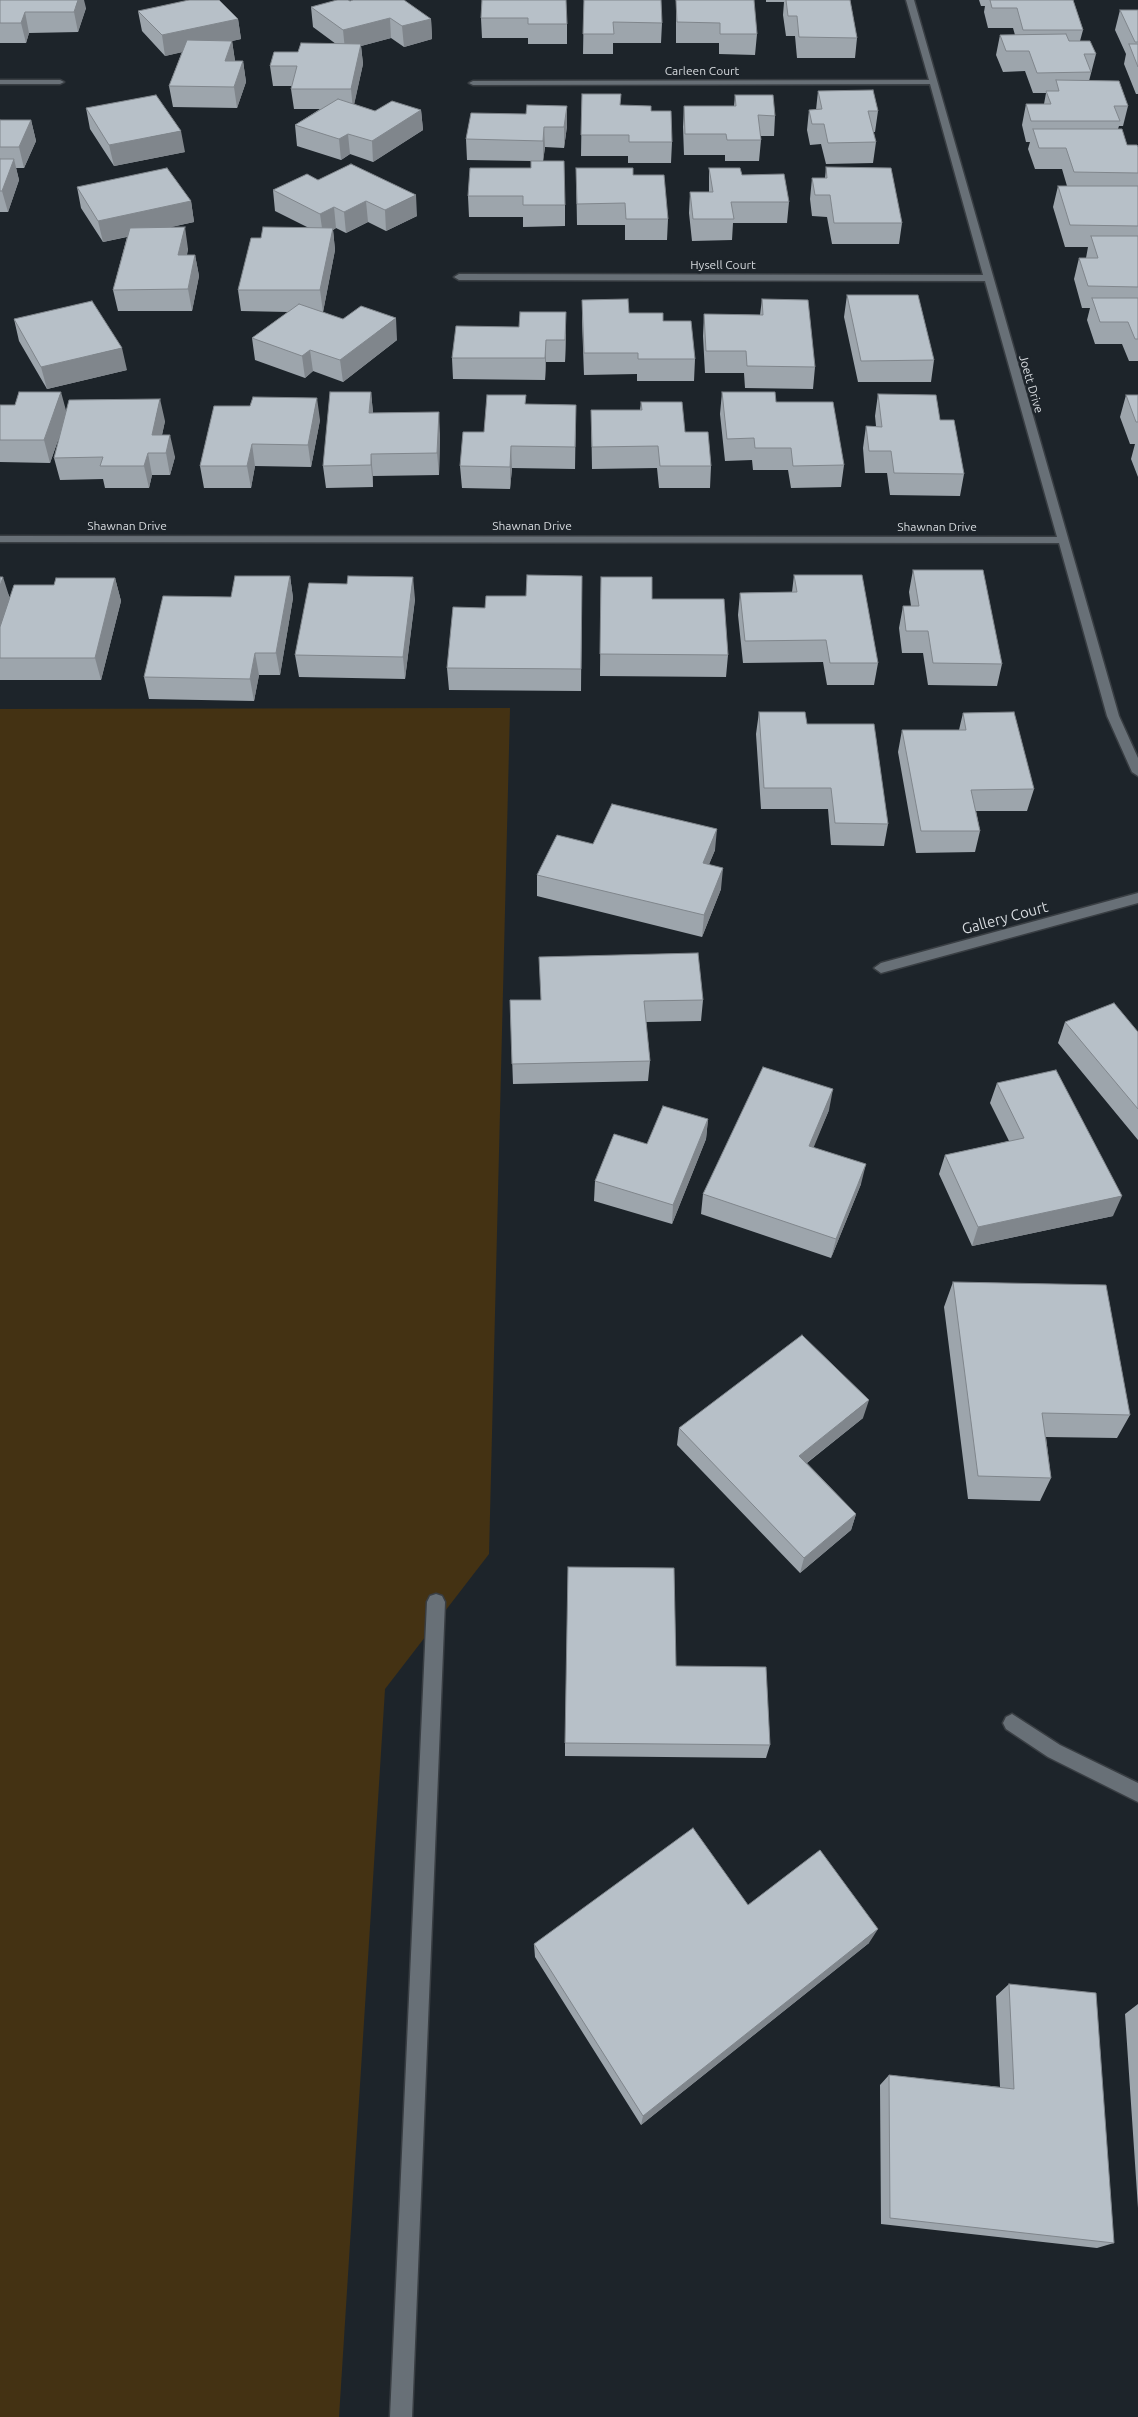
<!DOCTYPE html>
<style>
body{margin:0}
canvas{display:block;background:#1d242a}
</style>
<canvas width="1138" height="2417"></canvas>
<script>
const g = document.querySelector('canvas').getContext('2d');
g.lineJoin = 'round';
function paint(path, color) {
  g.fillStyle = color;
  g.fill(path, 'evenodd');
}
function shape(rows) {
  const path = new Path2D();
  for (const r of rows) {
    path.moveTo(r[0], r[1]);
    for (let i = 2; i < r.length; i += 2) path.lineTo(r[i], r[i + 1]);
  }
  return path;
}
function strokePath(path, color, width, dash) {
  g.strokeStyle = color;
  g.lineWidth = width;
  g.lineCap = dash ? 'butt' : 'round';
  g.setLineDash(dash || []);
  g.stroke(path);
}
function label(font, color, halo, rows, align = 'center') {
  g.font = font + ' Ubuntu,sans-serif';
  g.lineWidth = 5;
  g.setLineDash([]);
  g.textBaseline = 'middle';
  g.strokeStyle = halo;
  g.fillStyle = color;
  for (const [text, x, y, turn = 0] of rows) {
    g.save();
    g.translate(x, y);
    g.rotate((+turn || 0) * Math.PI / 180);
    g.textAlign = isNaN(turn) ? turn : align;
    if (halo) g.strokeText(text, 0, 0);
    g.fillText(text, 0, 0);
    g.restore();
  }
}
const green = shape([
 [510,708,489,1554,385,1689,339,2417,0,2417,0,709]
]);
const minor = shape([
 [906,0,914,0,1119,716,1138,758,1138,776,1132,772,1107,716,1059,543,0,542,0,536,1057,537,985,281,459,280,454,277,459,274,983,275,930,84,473,85,469,83,473,81,929,80,906,0],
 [0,80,60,80,64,82,60,84,0,84,0,80],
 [1138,893,1138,903,881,973,874,968,881,963,1138,893],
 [436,1594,442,1596,445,1602,412,2417,390,2417,427,1602,430,1596,436,1594],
 [1012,1714,1060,1745,1138,1783,1138,1802,1048,1757,1006,1729,1003,1723,1006,1717,1012,1714]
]);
const wall = shape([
 [0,0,86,8,78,32,29,33,26,43,0,43],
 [482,0,567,24,567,44,528,44,528,38,482,38,481,18],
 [584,0,662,23,661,43,613,43,613,54,583,54],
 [676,0,757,34,755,55,719,54,719,43,676,43],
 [766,0,850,0,857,38,855,58,797,58,795,36,786,36,783,15,784,2,766,2],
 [979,0,1073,0,1083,30,1080,41,1096,54,1089,81,1128,106,1123,126,1119,126,1118,129,1127,145,1138,147,1138,361,1129,361,1122,344,1095,344,1087,320,1090,308,1082,308,1074,279,1079,258,1086,258,1088,247,1065,247,1053,207,1058,186,1067,186,1062,169,1035,169,1028,149,1030,142,1026,142,1022,125,1026,104,1044,104,1046,93,1033,93,1025,71,1003,72,996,55,1000,35,1015,35,1013,28,988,28,984,12,985,6,981,6],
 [311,7,431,19,432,39,404,47,391,38,361,46,363,64,354,104,375,111,421,110,423,130,373,162,350,154,341,160,297,146,295,125,320,109,294,109,291,89,292,86,273,86,270,66,298,52,336,44,313,27],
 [1120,10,1138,10,1138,94,1136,94,1124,64,1126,54,1115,30],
 [138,11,238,19,241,39,232,41,235,61,243,61,246,82,237,108,173,107,169,86,182,52,165,56,142,31],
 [818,91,878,111,875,132,873,132,876,142,873,163,826,164,821,144,810,145,807,130,809,110,816,110],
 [582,94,620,105,651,111,672,142,671,163,628,163,628,156,581,156],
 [735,95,775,116,774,136,761,136,761,140,759,161,725,161,725,155,684,155,683,127,684,106,734,106],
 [567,106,567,126,564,148,545,147,543,161,565,205,565,226,523,227,523,217,469,217,468,196,531,168,531,161,467,160,466,139,526,114],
 [86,108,185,152,114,166,90,129],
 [0,120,31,120,36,141,24,168,16,168,19,180,8,212,0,212],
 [826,167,902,223,899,244,832,244,827,217,812,216,810,199,812,178,825,178],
 [576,168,633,175,668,219,667,240,625,240,625,225,577,225],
 [709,168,742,175,789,202,787,223,733,223,732,240,692,241,689,213,690,192,709,192],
 [318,180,417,216,386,231,368,222,346,233,336,228,333,230,335,250,323,312,397,340,343,382,313,371,305,378,255,360,252,338,288,312,241,311,238,290,309,228,275,211,273,190],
 [77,187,191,201,194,222,171,227,188,249,187,255,195,255,199,276,192,311,118,311,113,290,127,237,103,242,81,208],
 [847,295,934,360,931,382,858,382,844,317],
 [762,299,815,367,813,389,745,388,744,373,705,373,703,336,704,314,760,315],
 [582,300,629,313,663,321,695,359,694,381,637,381,637,374,584,375,582,321],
 [14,319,127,370,47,389,19,341],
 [566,334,565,362,546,362,545,380,453,379,452,358],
 [371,392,373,413,440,434,439,475,373,476,373,487,326,488,323,466],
 [722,392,776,402,844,465,841,487,791,488,788,470,753,470,752,460,725,461,720,414],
 [878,394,940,420,964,474,960,496,890,495,887,473,865,473,863,448,866,426,876,426,875,416],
 [1126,395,1138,395,1138,477,1131,459,1135,444,1130,444,1120,417],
 [641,402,685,432,711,466,710,488,659,488,657,468,592,469,591,410,640,410],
 [526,404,576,405,575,469,512,468,510,489,462,488,460,466,484,432],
 [0,405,165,421,162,435,175,457,170,475,152,475,149,488,105,488,103,479,60,480,54,458,62,429,50,463,0,462],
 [214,406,320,420,311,467,255,466,251,488,204,488,200,466],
 [913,570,1002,664,997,686,928,685,923,653,902,653,899,628,903,606,911,606,909,592],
 [794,575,878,663,874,685,827,685,823,662,743,663,738,615,740,593,792,592],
 [290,576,293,598,280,675,259,675,254,701,149,699,144,677,231,597],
 [582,576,581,691,449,690,447,668,485,608,526,596],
 [0,577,10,598,54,585,115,578,121,601,101,680,0,680],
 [601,577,652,599,728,655,726,677,600,676],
 [347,584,415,599,405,679,299,677,295,655],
 [759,712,807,724,888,824,884,846,831,845,828,809,761,809,756,734],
 [963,713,1034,789,1027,811,976,811,980,831,975,852,916,853,898,752,902,730,959,730],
 [593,844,715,850,709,864,721,889,702,937,537,896,537,875],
 [510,1000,703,1000,701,1021,646,1022,650,1061,648,1081,513,1084],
 [1065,1022,1138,1032,1138,1140,1058,1043],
 [997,1083,1113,1216,972,1246,939,1174,945,1155,1009,1141,990,1103],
 [829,1110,813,1147,861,1184,831,1258,701,1214,703,1194],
 [708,1119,706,1139,672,1224,594,1201,595,1181,647,1144],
 [953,1282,1130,1415,1117,1438,1046,1437,1051,1478,1040,1501,968,1499,944,1307],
 [863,1418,807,1463,856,1514,851,1530,800,1573,677,1445,679,1428],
 [676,1666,770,1745,766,1758,565,1756,565,1743],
 [748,1905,869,1943,641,2125,535,1957,534,1944],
 [1009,1984,1114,2243,1097,2248,881,2224,880,2085,889,2075,1000,2087,996,1996],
 [1138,2004,1138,2208,1125,2014]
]);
const shadedWall = shape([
 [78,0,84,0,86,8,78,32,74,12],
 [25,12,29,33,26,43,21,23],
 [390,18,391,38,361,46,363,64,353,110,351,89,345,50,343,30],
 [238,19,241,39,232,41,235,61,225,61,232,41,165,56,162,35],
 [431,19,432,39,404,47,402,26],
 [243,61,246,82,237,108,234,87],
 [567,106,567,126,564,148,564,127],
 [421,110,423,130,373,162,372,141],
 [31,120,36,141,24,168,19,147],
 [544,127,545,147,543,162,543,141],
 [181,131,185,152,114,166,109,145],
 [348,134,350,154,341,160,339,139],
 [14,159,19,180,8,212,2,191],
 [416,195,417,216,386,231,385,210],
 [191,201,194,222,103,242,98,221],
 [366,201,368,222,346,233,344,212],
 [334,207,336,228,333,230,335,250,323,312,320,290,323,235,320,214],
 [185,227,188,249,182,276,178,255],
 [195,255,199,276,192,311,188,289],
 [566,312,566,334,565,362,565,340],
 [396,318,397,340,343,382,340,360],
 [546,340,546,362,545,380,545,358],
 [122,348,127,370,47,389,41,367],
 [310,350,313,371,305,378,302,356],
 [61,392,67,414,50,463,44,440],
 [371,392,373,413,369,413],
 [317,398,320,420,311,467,308,445],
 [160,399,165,421,158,453,152,435],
 [439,412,440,434,439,475,437,453],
 [170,435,175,457,170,475,166,453],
 [252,444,255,466,251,488,247,466],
 [511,446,512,468,510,489,510,467],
 [148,453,152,475,149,488,144,466],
 [371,454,373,476,373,487,371,465],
 [290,576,293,598,280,675,276,653],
 [3,577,10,599,0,628,0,586],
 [413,577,415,599,405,679,403,657],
 [115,578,121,601,101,680,95,658],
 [255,653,259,675,254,701,250,679],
 [717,829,715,850,701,884,703,863],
 [723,868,721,889,702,937,704,915],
 [833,1089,829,1110,806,1166,809,1146],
 [708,1119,706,1139,672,1224,673,1205],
 [866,1164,861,1184,831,1258,836,1239],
 [1122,1196,1113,1216,972,1246,978,1227],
 [869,1400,863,1418,795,1472,799,1456],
 [856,1514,851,1530,800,1573,804,1558],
 [878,1929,869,1943,641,2125,643,2116]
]);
const building = shape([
 [0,0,78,0,74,12,25,12,21,23,0,23,0,0],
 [189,0,219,0,238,19,162,35,138,11,189,0],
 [337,0,348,0,350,1,353,0,404,0,431,19,402,26,390,18,343,30,311,7,337,0],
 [482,0,566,0,567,24,528,24,528,18,481,18,482,0],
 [584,0,661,0,662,23,613,22,614,34,583,34,584,0],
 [676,0,754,0,757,34,720,34,720,23,677,22,676,0],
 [786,0,850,0,857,38,799,37,797,16,788,16,786,0],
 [990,0,1073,0,1083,30,1023,30,1017,8,992,8,990,0],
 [1120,10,1138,10,1138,42,1135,42,1120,10],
 [1066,34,1069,41,1090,41,1096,54,1084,54,1091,72,1037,73,1029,51,1006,51,1000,35,1066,34],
 [187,40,232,41,225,61,243,61,234,87,169,86,187,40],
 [301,43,361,44,351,89,291,89,297,66,270,66,274,52,298,52,301,43],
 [1129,44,1138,44,1138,67,1129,44],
 [1056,80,1119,81,1128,106,1114,106,1120,121,1031,121,1026,104,1051,104,1046,91,1059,91,1056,80],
 [873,90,878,111,868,111,876,142,828,143,824,124,812,124,809,110,822,109,818,91,873,90],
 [582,94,621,94,620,105,651,106,651,111,671,111,672,142,629,142,629,135,581,135,582,94],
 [156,95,181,131,109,145,86,108,156,95],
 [735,95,773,95,775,116,758,115,761,140,727,140,726,134,685,134,684,106,736,106,735,95],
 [338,99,375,111,392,101,421,110,372,141,348,134,339,139,295,125,338,99],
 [527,105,567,106,564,127,544,127,543,141,466,139,471,113,526,114,527,105],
 [0,120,31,120,19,147,0,147,0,120],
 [1033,129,1122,129,1127,145,1137,145,1138,147,1138,173,1074,172,1066,148,1039,148,1033,129],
 [0,159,14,159,2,191,0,191,0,159],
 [531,161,564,161,565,205,523,205,523,196,468,196,470,168,531,168,531,161],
 [351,164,416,195,385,210,366,201,344,212,334,207,320,214,273,190,307,174,318,180,351,164],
 [826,167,891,168,902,223,834,223,830,195,815,195,812,178,827,178,826,167],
 [167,168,191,201,98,221,77,187,167,168],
 [576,168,633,168,633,175,664,175,668,219,626,219,625,203,577,204,576,168],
 [709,168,740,168,742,175,784,174,789,202,731,202,734,219,693,219,690,192,713,192,709,168],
 [1058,186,1138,186,1138,226,1070,225,1058,186],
 [185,227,178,255,195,255,188,289,113,290,130,228,185,227],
 [263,227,333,228,320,290,238,290,251,238,261,238,263,227],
 [1091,236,1138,236,1138,287,1088,286,1079,258,1098,258,1091,236],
 [847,295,918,295,934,360,861,361,847,295],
 [1092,298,1138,298,1138,339,1135,339,1128,322,1100,322,1092,298],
 [628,299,629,313,663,313,663,321,691,321,695,359,638,359,638,353,584,353,582,300,628,299],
 [762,299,808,300,815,367,747,366,746,351,706,351,704,314,763,315,762,299],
 [92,301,122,348,41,367,14,319,92,301],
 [299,304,343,319,361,306,396,318,340,360,310,350,302,356,252,338,299,304],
 [520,312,566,312,565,340,546,340,545,358,452,358,456,326,519,327,520,312],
 [19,392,61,392,44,440,0,440,0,405,15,405,19,392],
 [330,392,371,392,369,413,439,412,437,453,371,454,371,465,323,466,330,392],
 [722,392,775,392,776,402,833,402,844,465,793,466,791,448,755,448,754,438,727,439,722,392],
 [878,394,936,395,940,420,954,420,964,474,894,473,891,451,869,451,866,426,882,427,878,394],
 [487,395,526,395,525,404,576,405,575,447,511,446,510,467,460,466,463,432,484,432,487,395],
 [1126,395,1138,395,1138,422,1136,422,1126,395],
 [253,397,317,398,308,445,252,444,247,466,200,466,214,406,250,406,253,397],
 [160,399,152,435,170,435,166,453,148,453,144,466,100,466,103,457,54,458,69,400,160,399],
 [641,402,682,402,685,432,708,432,711,466,660,466,658,446,592,447,591,410,642,410,641,402],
 [913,570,983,570,1002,664,933,663,928,631,906,631,903,606,919,606,913,570],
 [527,575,582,576,581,669,447,668,453,607,485,608,486,596,526,596,527,575],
 [794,575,862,575,878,663,830,663,826,640,745,641,740,593,797,592,794,575],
 [235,576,290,576,276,653,255,653,250,679,144,677,163,596,231,597,235,576],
 [348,576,413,577,403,657,295,655,309,583,347,584,348,576],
 [0,577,3,577,0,586,0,577],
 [601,577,652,577,652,599,724,599,728,655,600,654,601,577],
 [56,578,115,578,95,658,0,658,0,627,14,585,54,585,56,578],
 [759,712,805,712,807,724,874,724,888,824,835,823,831,788,764,788,759,712],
 [1014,712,1034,789,971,790,980,831,921,831,902,730,966,730,963,713,1014,712],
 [612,804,717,829,703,863,723,868,704,915,537,875,557,835,593,844,612,804],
 [698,953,703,1000,644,1001,650,1061,512,1064,510,1000,541,1000,539,957,698,953],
 [1114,1003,1138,1032,1138,1109,1065,1022,1114,1003],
 [763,1067,833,1089,809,1146,866,1164,836,1239,703,1194,763,1067],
 [1056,1070,1122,1196,978,1227,945,1155,1024,1138,997,1083,1056,1070],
 [663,1106,708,1119,673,1205,595,1181,614,1134,647,1144,663,1106],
 [953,1282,1106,1285,1130,1415,1042,1413,1051,1478,978,1476,953,1282],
 [802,1335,869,1400,799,1456,856,1514,804,1558,679,1428,802,1335],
 [568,1567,674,1568,676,1666,766,1667,770,1745,565,1743,568,1567],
 [693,1828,748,1905,820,1850,878,1929,643,2116,534,1944,693,1828],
 [1009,1984,1096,1993,1114,2243,890,2218,889,2075,1014,2089,1009,1984]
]);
const farStreetnames = [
 ["Carleen Court",702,71],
 ["Hysell Court",723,265],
 ["Joett Drive",1031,384,74],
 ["Shawnan Drive",127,526],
 ["Shawnan Drive",532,526],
 ["Shawnan Drive",937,527]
];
const streetNames = [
 ["Gallery Court",1005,918,-15]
];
paint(green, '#443213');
strokePath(minor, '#393e43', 3);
paint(minor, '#687077');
paint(wall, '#9da5ac');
paint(shadedWall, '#80868c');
paint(building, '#b7c0c8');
strokePath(building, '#80868c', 1);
label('12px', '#d6dade', '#1d242a', farStreetnames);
label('15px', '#d6dade', '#1d242a', streetNames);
</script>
